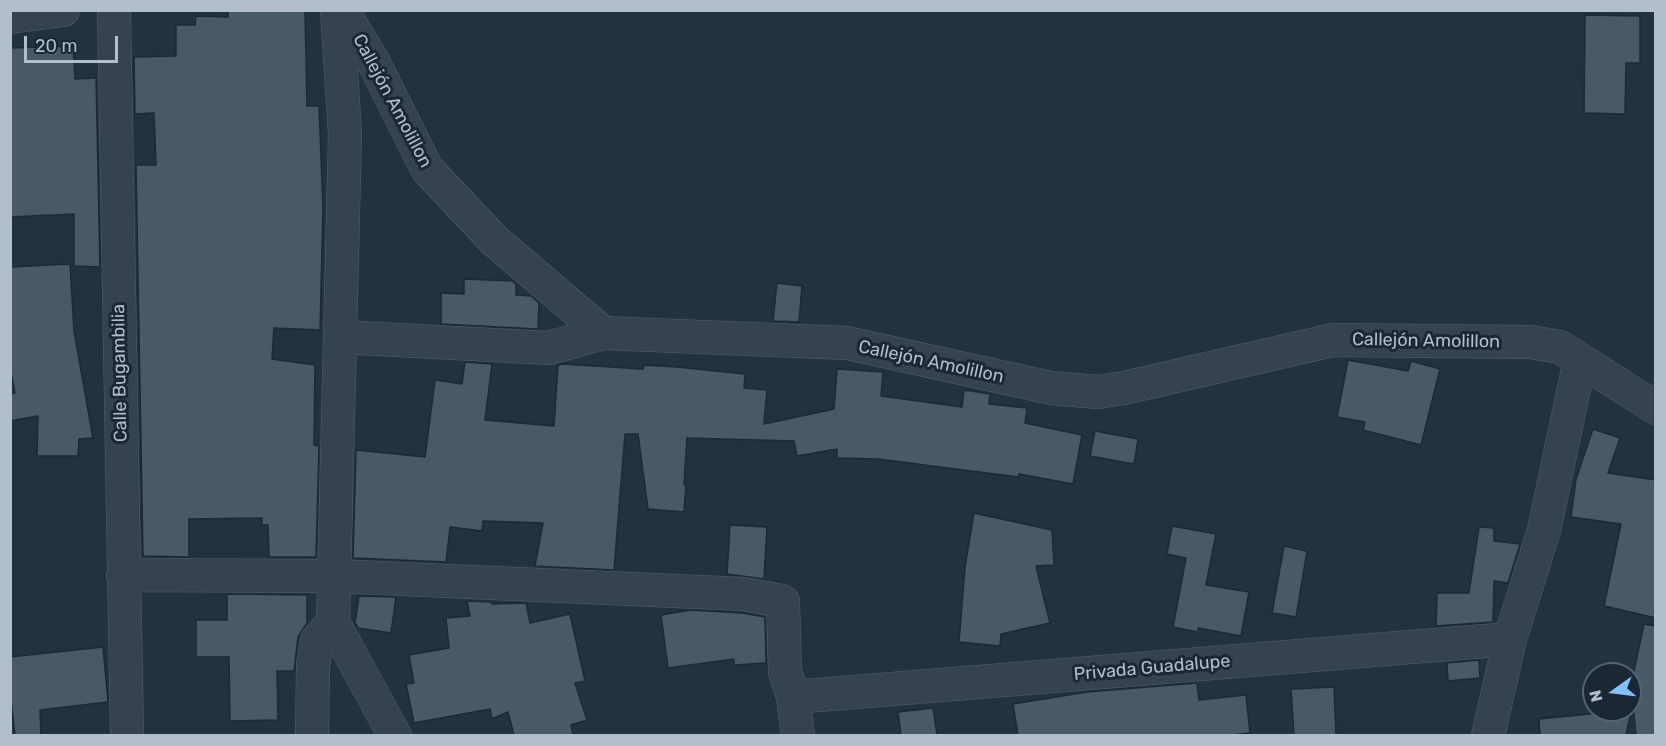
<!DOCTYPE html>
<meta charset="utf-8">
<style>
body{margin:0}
#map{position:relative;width:1666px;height:746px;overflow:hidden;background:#22323f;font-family:Rubik,sans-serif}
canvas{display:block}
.frame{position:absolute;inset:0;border:12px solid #b2beca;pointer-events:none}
.north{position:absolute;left:1582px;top:662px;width:60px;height:60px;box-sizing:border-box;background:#1b2834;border:2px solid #576470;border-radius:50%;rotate:256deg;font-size:16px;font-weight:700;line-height:24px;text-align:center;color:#b2beca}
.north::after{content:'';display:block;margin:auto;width:21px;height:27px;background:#82c0ff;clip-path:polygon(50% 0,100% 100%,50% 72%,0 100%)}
.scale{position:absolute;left:24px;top:36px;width:94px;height:27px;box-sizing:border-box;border:3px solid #b2beca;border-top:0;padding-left:8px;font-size:18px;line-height:21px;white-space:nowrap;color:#b2beca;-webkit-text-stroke:4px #1b2834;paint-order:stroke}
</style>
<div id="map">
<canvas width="1666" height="746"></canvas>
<div class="frame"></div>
<div class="north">N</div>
<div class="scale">20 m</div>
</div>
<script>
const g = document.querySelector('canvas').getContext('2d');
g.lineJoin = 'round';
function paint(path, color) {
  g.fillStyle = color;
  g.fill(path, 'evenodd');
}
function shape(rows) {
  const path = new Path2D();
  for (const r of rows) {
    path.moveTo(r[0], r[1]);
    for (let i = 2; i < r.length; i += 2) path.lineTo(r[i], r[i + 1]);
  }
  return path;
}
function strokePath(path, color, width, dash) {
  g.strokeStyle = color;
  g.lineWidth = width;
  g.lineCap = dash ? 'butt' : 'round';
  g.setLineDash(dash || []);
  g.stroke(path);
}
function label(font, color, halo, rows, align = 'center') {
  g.font = font + ' Rubik,sans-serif';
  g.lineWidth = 6;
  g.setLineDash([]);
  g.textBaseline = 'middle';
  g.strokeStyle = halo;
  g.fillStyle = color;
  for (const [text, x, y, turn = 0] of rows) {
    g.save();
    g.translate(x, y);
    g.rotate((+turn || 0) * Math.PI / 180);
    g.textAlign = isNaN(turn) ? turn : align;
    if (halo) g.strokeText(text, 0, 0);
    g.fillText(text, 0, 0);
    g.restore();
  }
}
const building = shape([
 [228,10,305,10,307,106,319,106,323,208,320,330,274,328,272,359,315,365,314,445,319,446,316,557,269,557,268,525,262,525,262,518,189,519,189,557,143,556,136,165,156,165,154,113,135,114,134,57,176,56,176,25,195,25,196,16,228,17,228,10],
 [1585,15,1640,16,1640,63,1626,63,1625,114,1584,113,1585,15],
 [73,46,75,79,96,78,100,267,74,266,74,214,10,217,10,48,73,46],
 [70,264,74,331,93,438,79,439,78,456,37,456,38,416,10,421,10,394,15,393,10,367,10,267,70,264],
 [464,279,513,281,516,284,516,295,531,296,539,303,538,329,441,324,441,293,464,294,464,279],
 [777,283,802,286,799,322,773,321,777,283],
 [1348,360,1408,371,1411,361,1440,369,1421,445,1363,430,1365,422,1337,417,1348,360],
 [465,362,492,364,485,420,554,426,558,365,562,364,643,369,644,365,677,367,745,374,744,388,767,390,764,424,834,409,837,369,883,372,881,396,962,407,964,390,990,394,989,404,1027,408,1025,423,1082,435,1073,484,1019,474,1018,477,878,459,837,458,837,449,797,456,794,441,687,438,684,485,686,485,684,512,648,509,638,434,625,434,614,570,535,566,543,523,483,521,482,531,450,527,446,562,353,558,356,450,425,457,435,380,462,384,465,362],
 [1593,429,1620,438,1608,473,1656,480,1656,618,1604,606,1621,524,1571,517,1576,479,1593,429],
 [1095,431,1138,439,1134,464,1090,456,1095,431],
 [974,513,1052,530,1054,565,1036,566,1050,623,1001,634,1000,646,959,642,965,567,974,513],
 [730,525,767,527,764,579,727,574,730,525],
 [1172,526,1216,534,1206,585,1249,592,1241,636,1198,628,1198,632,1173,627,1186,558,1167,554,1172,526],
 [1479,527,1494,528,1494,541,1520,544,1508,583,1494,581,1493,622,1436,626,1437,593,1469,593,1479,527],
 [1284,546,1307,551,1296,617,1272,613,1284,546],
 [227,594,307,595,307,623,298,637,294,671,277,671,278,720,230,721,229,657,196,657,196,620,227,620,227,594],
 [359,596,396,597,391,633,358,628,355,623,359,596],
 [467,601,491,602,492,604,526,603,530,623,570,614,585,681,575,683,587,720,571,725,573,735,514,735,508,712,492,719,490,709,414,723,406,684,414,683,409,655,449,648,446,618,470,616,467,601],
 [691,610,742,613,765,617,766,663,734,665,734,659,668,668,661,615,691,610],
 [1644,624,1656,626,1656,735,1636,735,1631,685,1644,624],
 [103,647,108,702,40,710,41,735,15,735,10,692,10,657,103,647],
 [1479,660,1480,678,1448,681,1447,663,1479,660],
 [1197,683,1199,700,1246,695,1250,733,1232,735,1018,735,1013,704,1087,692,1197,683],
 [1334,687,1336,735,1294,735,1291,689,1334,687],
 [933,708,937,735,901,735,898,712,933,708],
 [1630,708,1632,708,1626,735,1540,735,1539,719,1630,710,1630,708]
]);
const minor = shape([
 [114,10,127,736],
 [340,337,549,348,603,333],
 [123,575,334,576,744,594,781,601,783,602,785,671,793,697,798,736],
 [333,622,395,736],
 [793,697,1510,639],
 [312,736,313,666,317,640,333,622,345,134,337,10],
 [1488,736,1510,639,1544,530,1580,360]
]);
const tertiary = shape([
 [342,10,375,65,427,169,494,240,603,333,847,343,1051,388,1098,392,1124,388,1333,340,1530,342,1560,347,1656,408],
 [10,17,63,10]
]);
const streetNames = [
 ["Callejón Amolillon",392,101,62],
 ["Callejón Amolillon",1426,341,1],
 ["Callejón Amolillon",931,362,12],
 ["Calle Bugambilia",120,373,-91],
 ["Privada Guadalupe",1152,668,-5]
];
paint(building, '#485968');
strokePath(building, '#1d2a36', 1.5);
strokePath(minor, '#54616d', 34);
strokePath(tertiary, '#54616d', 34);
strokePath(minor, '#36434f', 33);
strokePath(tertiary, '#36434f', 33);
label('18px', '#b2beca', '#1b2834', streetNames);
</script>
